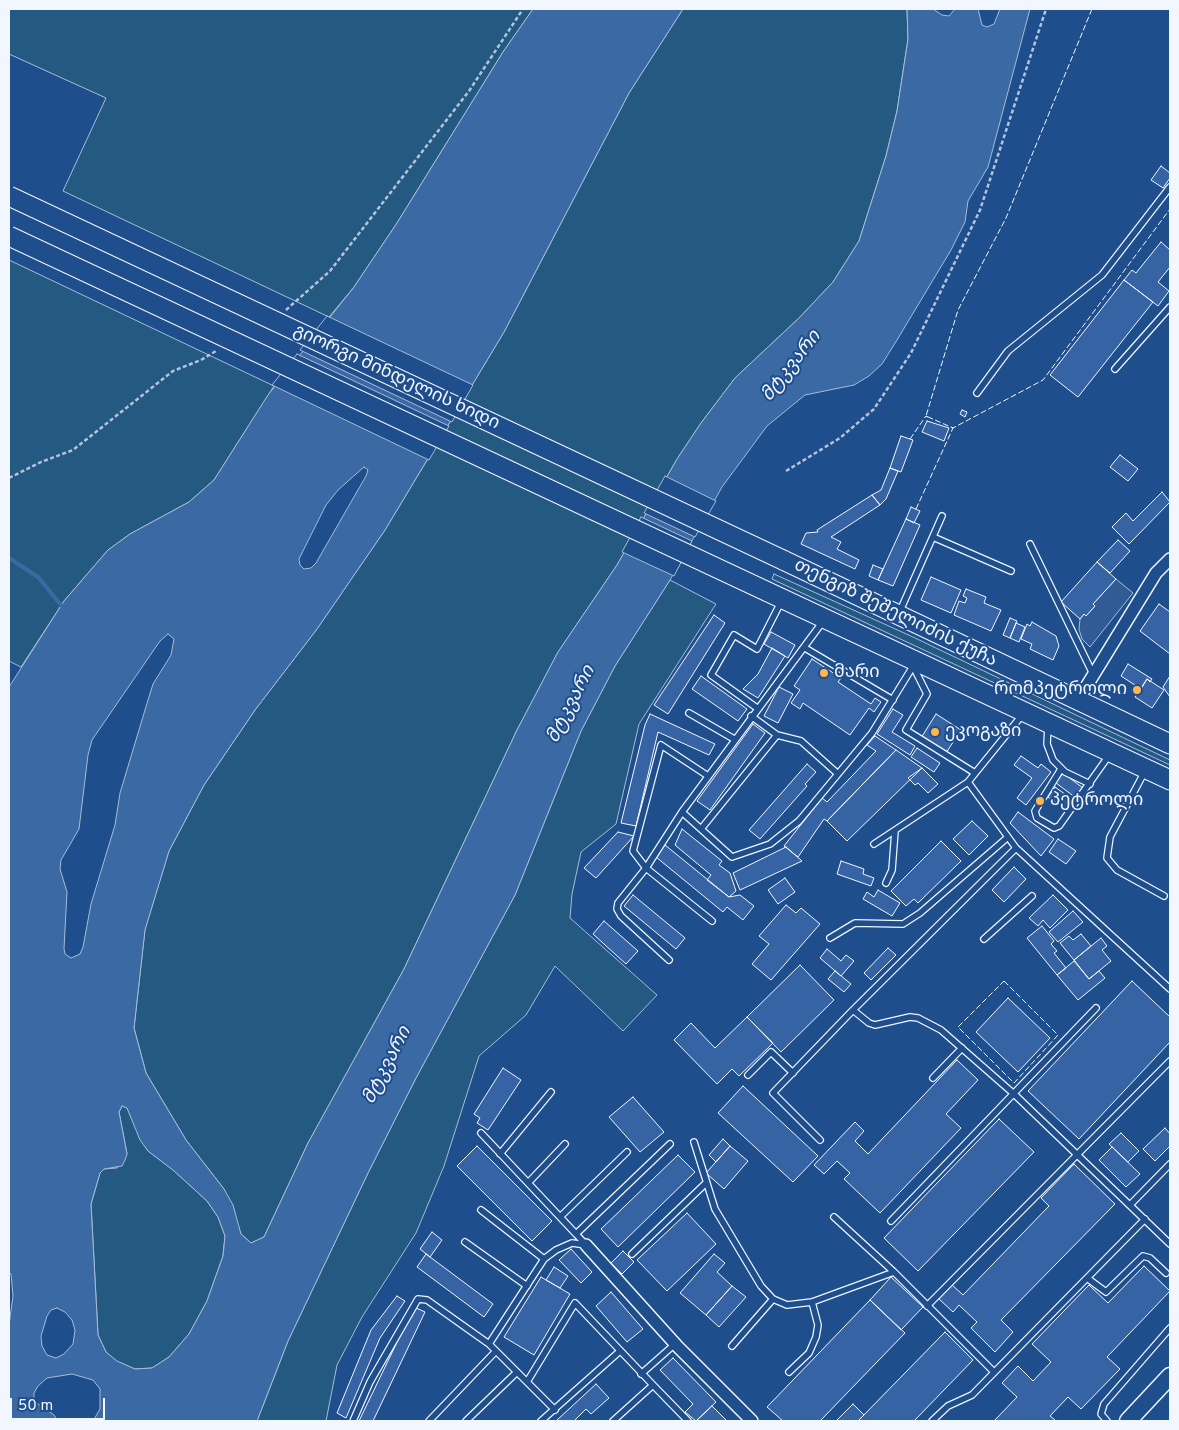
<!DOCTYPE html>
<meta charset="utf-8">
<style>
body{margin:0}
#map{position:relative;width:1179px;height:1430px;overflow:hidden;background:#1f4e8c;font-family:Overpass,sans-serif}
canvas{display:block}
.frame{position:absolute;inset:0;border:10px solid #f2f6ff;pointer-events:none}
.scale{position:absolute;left:10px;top:1398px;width:95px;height:22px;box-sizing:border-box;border:2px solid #f2f6ff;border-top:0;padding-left:6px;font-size:15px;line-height:18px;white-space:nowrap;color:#f2f6ff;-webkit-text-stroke:4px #1f4e8c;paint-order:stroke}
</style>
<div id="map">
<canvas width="1179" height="1430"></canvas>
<div class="frame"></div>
<div class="scale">50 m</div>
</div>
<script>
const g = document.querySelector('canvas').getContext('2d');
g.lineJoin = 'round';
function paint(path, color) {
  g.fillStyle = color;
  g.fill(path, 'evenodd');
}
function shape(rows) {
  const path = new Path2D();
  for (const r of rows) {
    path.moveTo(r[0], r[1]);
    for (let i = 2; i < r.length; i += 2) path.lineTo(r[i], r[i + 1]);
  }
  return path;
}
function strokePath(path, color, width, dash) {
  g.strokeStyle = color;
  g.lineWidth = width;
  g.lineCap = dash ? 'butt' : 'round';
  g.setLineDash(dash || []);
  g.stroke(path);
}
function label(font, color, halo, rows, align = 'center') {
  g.font = font + ' Overpass,"Noto Sans Georgian",sans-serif';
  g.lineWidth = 4;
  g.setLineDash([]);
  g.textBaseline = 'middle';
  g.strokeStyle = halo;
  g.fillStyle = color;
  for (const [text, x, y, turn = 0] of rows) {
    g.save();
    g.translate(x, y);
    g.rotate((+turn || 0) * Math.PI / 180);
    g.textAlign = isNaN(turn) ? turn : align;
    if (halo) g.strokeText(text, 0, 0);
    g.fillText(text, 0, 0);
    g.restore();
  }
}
const green = shape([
 [9,9,533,9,503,52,397,223,354,287,329,317,63,191,106,98,9,54,9,9],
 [683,9,907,9,908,39,897,111,886,156,859,241,833,282,799,318,735,378,701,423,677,459,617,565,558,652,517,730,404,969,308,1143,264,1237,251,1243,241,1234,224,1189,186,1140,146,1073,134,1028,145,929,169,851,204,785,255,710,317,629,385,530,504,332,629,93,683,9],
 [9,260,274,386,214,480,189,502,130,534,108,550,64,601,21,667,9,661,9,260],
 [774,574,913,637,1170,760,1170,765,772,579,774,574],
 [670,580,716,604,639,724,616,824,581,852,572,894,570,918,657,995,623,1031,555,966,526,1015,479,1056,444,1166,416,1233,362,1317,337,1365,326,1421,257,1421,288,1341,368,1173,416,1078,515,895,581,731,615,666,670,580],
 [122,1106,127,1108,148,1151,173,1170,207,1201,218,1217,225,1236,223,1256,207,1301,189,1334,169,1357,152,1368,135,1369,116,1361,106,1352,98,1335,91,1204,100,1173,104,1169,117,1168,127,1154,119,1112,122,1106]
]);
const parking = shape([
 [1116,579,1133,593,1090,647,1082,639,1079,629,1080,619,1084,614,1086,616,1095,606,1093,604,1116,579]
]);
const water = shape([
 [533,9,683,9,629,93,504,332,385,530,317,629,255,710,204,785,169,851,145,930,134,1028,146,1073,186,1140,224,1189,233,1205,241,1234,251,1243,264,1237,308,1143,404,969,517,730,558,652,617,565,677,459,701,423,735,378,799,318,833,282,859,241,886,156,897,111,908,39,907,9,933,9,942,15,949,16,955,9,978,9,982,25,987,27,994,24,1000,9,1030,9,988,167,968,201,965,222,951,250,897,340,882,364,869,376,854,385,805,395,767,426,722,487,670,580,615,666,581,731,515,895,416,1078,368,1173,288,1341,257,1421,93,1421,100,1409,100,1389,93,1380,72,1374,47,1378,38,1386,34,1393,34,1401,54,1415,58,1421,9,1421,9,1325,13,1296,11,1274,9,1272,9,687,64,601,108,550,130,534,189,502,214,480,268,395,354,287,397,223,503,52,533,9],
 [364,467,368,470,366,476,316,563,311,568,304,569,300,565,299,559,326,505,338,490,364,467],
 [168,634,174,639,171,655,153,684,148,700,120,793,115,825,91,904,83,947,80,954,71,958,65,954,64,949,67,892,60,869,61,860,79,829,88,755,92,740,160,641,168,634],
 [122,1106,127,1108,140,1140,148,1151,173,1170,207,1201,218,1217,225,1236,223,1256,207,1301,189,1334,169,1357,152,1368,135,1369,117,1361,106,1352,98,1335,91,1204,100,1173,104,1169,122,1166,125,1160,127,1154,119,1112,122,1106],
 [57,1308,65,1312,72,1320,75,1330,73,1344,64,1354,56,1358,47,1355,42,1346,41,1336,47,1316,51,1310,57,1308]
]);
const pier = shape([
 [327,316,473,385,452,422,300,350,327,316],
 [297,354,449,426,429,460,272,385,297,354],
 [665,476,716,501,695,537,644,513,665,476],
 [641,517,692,541,674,576,622,552,641,517]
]);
const stream = shape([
 [9,558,38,577,61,605]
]);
const building = shape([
 [1161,166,1170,173,1170,178,1163,188,1151,180,1161,166],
 [1161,242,1170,250,1170,267,1158,282,1169,291,1158,306,1124,280,1132,270,1136,273,1161,242],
 [1124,280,1153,302,1078,397,1050,375,1124,280],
 [962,410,967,412,965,417,960,414,962,410],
 [927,421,949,428,944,441,922,432,927,421],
 [901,436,913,440,901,472,890,468,901,436],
 [1120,455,1138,469,1128,481,1110,467,1120,455],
 [890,468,898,471,886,499,880,505,872,495,881,490,890,468],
 [1162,492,1170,502,1129,544,1112,527,1126,513,1133,521,1162,492],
 [872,495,880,505,831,537,841,542,837,549,859,560,855,569,801,544,806,533,818,532,817,530,872,495],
 [911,507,920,511,914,523,906,519,911,507],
 [906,519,920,525,893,586,878,580,906,519],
 [1118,540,1130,551,1110,573,1097,562,1118,540],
 [1097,562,1116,579,1093,604,1095,606,1086,616,1084,614,1080,619,1061,602,1097,562],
 [873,565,883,569,878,580,869,576,873,565],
 [931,577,961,590,951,613,921,600,931,577],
 [966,589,986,597,984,603,1001,610,991,631,954,615,959,601,965,603,967,598,963,596,966,589],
 [1159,604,1170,612,1170,654,1140,631,1159,604],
 [714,615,725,623,668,714,654,705,714,615],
 [1010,618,1017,621,1010,638,1003,635,1010,618],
 [1032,622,1056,636,1059,646,1053,660,1030,649,1032,644,1021,639,1027,624,1030,626,1032,622],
 [1016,623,1025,627,1019,642,1010,638,1016,623],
 [771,632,795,645,788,658,764,644,771,632],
 [772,648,785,656,758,698,743,689,758,674,772,648],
 [812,659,841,678,838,682,871,704,875,698,881,702,874,712,869,708,850,735,803,703,800,709,791,703,800,690,794,686,812,659],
 [1128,664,1152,679,1150,682,1147,679,1141,689,1121,676,1128,664],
 [701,676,747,709,738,721,692,689,701,676],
 [1170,676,1170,697,1163,687,1170,676],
 [1147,679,1164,690,1152,708,1135,697,1147,679],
 [779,687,793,694,778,723,764,716,779,687],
 [893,709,903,715,892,732,915,746,910,755,877,734,893,709],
 [650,714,715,744,709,755,658,732,636,826,621,823,645,725,650,714],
 [936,714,961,730,946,753,921,738,936,714],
 [753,724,765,733,710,810,697,801,753,724],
 [875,736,896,750,827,821,824,819,798,857,784,846,822,798,827,802,876,751,867,745,875,736],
 [917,748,940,763,934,772,911,757,917,748],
 [896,750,922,768,847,841,827,821,896,750],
 [1021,756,1038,768,1041,764,1051,772,1026,805,1017,798,1032,778,1014,765,1021,756],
 [807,764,816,772,805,784,807,786,760,839,749,830,807,764],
 [922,768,938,784,928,793,918,783,915,785,908,778,922,768],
 [1063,773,1083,788,1076,798,1056,783,1063,773],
 [1055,787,1072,799,1065,809,1048,797,1055,787],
 [1018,812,1054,839,1041,856,1010,823,1018,812],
 [972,821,988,836,969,855,953,839,972,821],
 [682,829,722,861,719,865,730,873,736,891,729,897,707,880,711,875,675,845,682,829],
 [618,832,634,836,596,878,584,868,618,832],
 [1058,839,1076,851,1066,864,1049,852,1058,839],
 [941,841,961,861,918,903,914,899,906,906,891,891,941,841],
 [665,845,729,897,740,895,754,906,743,920,727,907,723,912,656,857,665,845],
 [786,847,802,861,740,890,733,873,786,847],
 [841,861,864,869,863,874,874,878,871,886,837,874,841,861],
 [1014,867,1026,879,1004,902,992,890,1014,867],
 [785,878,795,892,778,904,768,890,785,878],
 [878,890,900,903,892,916,863,899,867,892,874,897,878,890],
 [633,895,685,938,676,949,624,906,633,895],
 [1053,895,1068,910,1050,928,1043,920,1038,926,1029,918,1053,895],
 [786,905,796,913,801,908,820,924,771,980,752,964,769,944,759,936,786,905],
 [1073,911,1083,922,1058,942,1049,932,1073,911],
 [604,921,638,951,626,964,593,934,604,921],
 [1042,926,1054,941,1051,944,1057,951,1054,953,1066,968,1057,975,1027,938,1042,926],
 [1081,934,1091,946,1074,960,1060,943,1069,936,1073,940,1081,934],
 [1101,938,1107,946,1102,950,1111,961,1089,979,1074,960,1101,938],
 [888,948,896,955,871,980,864,973,888,948],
 [827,949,841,961,846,955,854,961,841,976,820,958,827,949],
 [1074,961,1089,979,1099,971,1105,978,1078,1000,1057,975,1074,961],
 [800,965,834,1000,781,1052,747,1017,800,965],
 [835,971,851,984,844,992,828,979,835,971],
 [1132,981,1170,1017,1170,1042,1079,1139,1028,1091,1132,981],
 [1008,998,1050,1038,1018,1072,976,1032,1008,998],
 [747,1017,773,1043,739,1076,732,1069,717,1084,674,1040,691,1023,715,1048,747,1017],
 [957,1060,978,1080,946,1114,961,1128,880,1213,844,1179,850,1173,837,1161,824,1174,814,1165,855,1122,864,1131,855,1141,868,1154,957,1060],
 [503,1068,521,1080,488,1130,477,1123,480,1118,474,1114,503,1068],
 [743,1086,818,1156,793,1182,718,1113,743,1086],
 [633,1097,664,1132,640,1152,609,1117,633,1097],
 [999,1119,1034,1152,918,1271,884,1238,999,1119],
 [1165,1128,1170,1134,1170,1146,1155,1161,1143,1149,1165,1128],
 [1121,1133,1139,1151,1128,1162,1109,1144,1121,1133],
 [723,1139,730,1146,716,1162,709,1155,723,1139],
 [477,1146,552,1221,532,1241,457,1166,477,1146],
 [730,1146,748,1161,724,1189,706,1173,730,1146],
 [1112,1147,1140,1174,1126,1187,1099,1160,1112,1147],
 [678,1155,695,1172,618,1247,601,1229,678,1155],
 [1074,1164,1115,1204,1001,1320,1013,1332,995,1352,971,1328,977,1322,959,1305,953,1312,938,1298,951,1284,963,1295,1049,1206,1041,1198,1074,1164],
 [687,1213,716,1244,667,1291,637,1260,687,1213],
 [432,1232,442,1240,430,1257,420,1249,432,1232],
 [571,1249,592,1272,581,1283,559,1260,571,1249],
 [623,1251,634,1262,622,1274,611,1263,623,1251],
 [426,1254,493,1304,484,1317,417,1267,426,1254],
 [714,1254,725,1263,717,1272,732,1286,706,1315,680,1293,714,1254],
 [1144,1266,1170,1291,1107,1357,1120,1369,1081,1409,1068,1397,1050,1416,1056,1421,994,1421,1017,1397,1002,1383,1018,1366,1033,1381,1051,1362,1032,1344,1089,1285,1108,1303,1144,1266],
 [554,1267,568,1276,560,1288,546,1280,554,1267],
 [541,1277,570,1294,534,1355,504,1337,541,1277],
 [891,1277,923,1307,901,1330,870,1300,891,1277],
 [732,1286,746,1297,719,1327,706,1315,732,1286],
 [611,1292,643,1329,627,1342,596,1306,611,1292],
 [397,1296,405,1301,380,1338,346,1418,337,1413,371,1330,397,1296],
 [870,1300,905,1333,821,1420,823,1421,783,1421,767,1407,870,1300],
 [414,1307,425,1312,373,1421,359,1421,414,1307],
 [945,1332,973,1360,914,1421,858,1421,945,1332],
 [673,1358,716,1402,696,1421,685,1412,693,1404,660,1370,673,1358],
 [596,1384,609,1398,591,1414,586,1409,574,1421,556,1421,596,1384],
 [853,1404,864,1415,858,1421,836,1421,853,1404],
 [712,1406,727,1421,696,1421,712,1406]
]);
const path = shape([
 [286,310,330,271,469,91,523,9],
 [786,471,840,438,874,409,911,353,980,210,1046,9],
 [9,478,41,462,73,450,173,371,201,360,216,351]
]);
const lane = shape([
 [1115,369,1170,307],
 [977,393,1008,351,1102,275,1170,187],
 [933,537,1011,571],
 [1030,544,1093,674],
 [900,611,942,516],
 [805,648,893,700],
 [913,666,927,694,906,730,975,773],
 [757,708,711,675,734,635,757,649,781,602],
 [689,713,734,739],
 [1023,714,968,782,1016,848,1170,989],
 [751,716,777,735,801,741,838,774],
 [1048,727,1047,744,1053,760,1065,772,1090,784],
 [1061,769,1035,811,1037,818,1054,828,1059,826,1110,754],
 [1145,771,1110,837,1107,858,1117,870,1164,896],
 [708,776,661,745,633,851,646,868,712,921],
 [682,812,732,857,770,844,799,821,872,733,915,663],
 [701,829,777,735],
 [874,844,968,782],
 [886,883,892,870,895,831],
 [830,938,855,923,903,924,920,913,1008,837],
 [984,939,1032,896],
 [669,960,621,916,617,909,618,903,646,868,682,812,824,620],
 [853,1010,869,1023,875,1025,910,1017,918,1018,941,1030,1014,1094,1170,1244],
 [748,1075,771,1052,793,1073],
 [933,1078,962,1048],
 [481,1133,576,1234],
 [820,1140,773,1093,853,1010,1016,848],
 [694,1142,715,1209,761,1286,773,1299,787,1305,812,1302,894,1272],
 [500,1154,551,1092],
 [528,1183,565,1144],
 [1130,1205,1170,1164],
 [481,1210,544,1259],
 [560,1217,627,1152],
 [834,1217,894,1272,994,1372],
 [891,1221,1096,1008],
 [465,1242,527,1286],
 [586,1245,576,1234,670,1144],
 [632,1254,706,1183],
 [1087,1278,1106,1292,1143,1256,1150,1258,1166,1273],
 [927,1306,1170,1061],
 [732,1346,773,1299],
 [789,1372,809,1353,816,1337,818,1325,812,1302],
 [641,1374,675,1344],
 [527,1382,575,1303,653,1385,613,1421],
 [653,1385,688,1421],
 [555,1410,489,1344,544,1259,556,1250,572,1243,586,1245],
 [353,1421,370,1382,418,1299,427,1300,489,1344],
 [429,1421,496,1351],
 [466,1421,517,1372],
 [541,1421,620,1351],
 [932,1421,948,1406,972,1395,1145,1219],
 [1107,1421,1101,1414,1104,1404,1170,1328]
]);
const street = shape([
 [1078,700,1156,573,1170,559],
 [586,1245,678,1347,752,1421]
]);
const secondary = shape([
 [1128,1421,1170,1376]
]);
const primary = shape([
 [783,560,1170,744],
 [768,592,1170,780]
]);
const primaryBridge = shape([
 [9,196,783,560],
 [9,236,768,592]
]);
const fence = shape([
 [1092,9,1006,218,958,310,926,416,953,428,1043,380,1170,209],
 [910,439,926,416,928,417],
 [916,509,953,428,951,427],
 [1004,981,1058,1035,1014,1083,958,1027,1004,981]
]);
const markers = [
 [824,673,5,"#ffb74d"],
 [1137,690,5,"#ffb74d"],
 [935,732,5,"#ffb74d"],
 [1040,801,5,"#ffb74d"]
];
const streetNames = [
 ["გიორგი მინდელის ხიდი",396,378,25],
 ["თენგიზ შეშელიძის ქუჩა",895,614,26]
];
const poiNames = [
 ["მარი",834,673],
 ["რომპეტროლი",1127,690,"right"],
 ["ეკოგაზი",945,732],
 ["პეტროლი",1050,801]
];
const waterNames = [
 ["მტკვარი",792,367,-52],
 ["მტკვარი",572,705,-63],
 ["მტკვარი",388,1066,-63]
];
paint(green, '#245a82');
strokePath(green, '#a8bbd7', 1);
paint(parking, '#305b95');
strokePath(parking, '#a8bbd7', 1);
paint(water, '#3b69a3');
strokePath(water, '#a8bbd7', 1);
paint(pier, '#1f4e8c');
strokePath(pier, '#a8bbd7', 1);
strokePath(stream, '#3b69a3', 4);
paint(building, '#3563a3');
strokePath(building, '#f2f6ff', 1);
strokePath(lane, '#f2f6ff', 8);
strokePath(street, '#f2f6ff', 14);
strokePath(secondary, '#f2f6ff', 19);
strokePath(primary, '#f2f6ff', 21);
strokePath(path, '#b3c4dc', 2.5, [4, 2.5]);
strokePath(lane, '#1f4e8c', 5.5);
strokePath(street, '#1f4e8c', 11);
strokePath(secondary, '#1f4e8c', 16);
strokePath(primary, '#1f4e8c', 19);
strokePath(primaryBridge, '#f2f6ff', 21, []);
strokePath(primaryBridge, '#1f4e8c', 19);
strokePath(fence, '#f2f6ff', 1, [6, 2.5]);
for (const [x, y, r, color] of markers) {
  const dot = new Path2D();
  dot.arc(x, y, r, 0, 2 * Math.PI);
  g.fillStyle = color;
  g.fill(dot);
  strokePath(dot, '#1f4e8c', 2);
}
label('18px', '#f2f6ff', '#1f4e8c', streetNames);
label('18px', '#f2f6ff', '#1f4e8c', poiNames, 'left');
label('italic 19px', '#f2f6ff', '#1f4e8c', waterNames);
</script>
